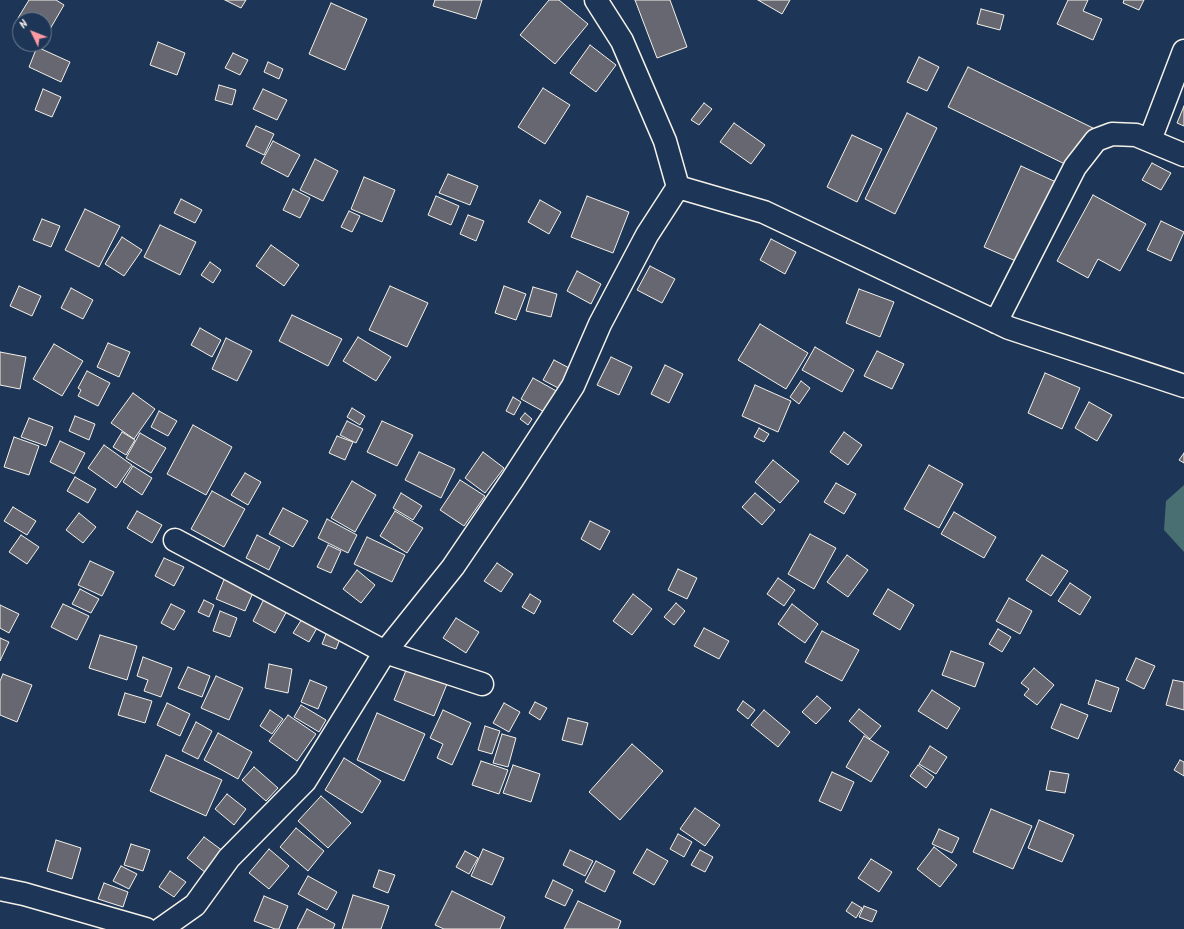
<!DOCTYPE html>
<style>
body{margin:0}
#map{position:relative;width:1184px;height:929px;overflow:hidden;background:#1d3557;font-family:Kalam,sans-serif}
canvas{display:block}
.north{position:absolute;left:12px;top:12px;width:40px;height:40px;box-sizing:border-box;background:#1d3557;border:1px solid #738091;border-radius:50%;rotate:313deg;font-size:11px;font-weight:700;line-height:16px;text-align:center;color:#f4f1e8}
.north::after{content:'';display:block;margin:auto;width:14px;height:18px;background:#ff9aa2;clip-path:polygon(50% 0,100% 100%,50% 72%,0 100%)}
</style>
<div id="map">
<canvas width="1184" height="929"></canvas>
<div class="north">N</div>
</div>
<script>
const g = document.querySelector('canvas').getContext('2d');
g.lineJoin = 'round';
function paint(path, color) {
  g.fillStyle = color;
  g.fill(path, 'evenodd');
}
function shape(rows) {
  const path = new Path2D();
  for (const r of rows) {
    path.moveTo(r[0], r[1]);
    for (let i = 2; i < r.length; i += 2) path.lineTo(r[i], r[i + 1]);
  }
  return path;
}
function strokePath(path, color, width, dash) {
  g.strokeStyle = color;
  g.lineWidth = width;
  g.lineCap = dash ? 'butt' : 'round';
  g.setLineDash(dash || []);
  g.stroke(path);
}
const green = shape([
 [1184,485,1184,552,1164,530,1166,501]
]);
const building = shape([
 [29,0,56,0,64,5,46,36,44,34,44,20,21,20,18,18,29,0],
 [225,0,246,0,241,8,225,0],
 [435,0,482,0,476,19,433,6,435,0],
 [549,0,559,0,588,24,555,64,520,35,549,0],
 [635,0,670,0,687,47,657,58,635,0],
 [758,0,790,0,782,14,758,0],
 [1068,0,1088,0,1083,11,1102,19,1093,40,1057,24,1068,0],
 [1124,0,1144,0,1139,10,1123,3,1124,0],
 [331,3,367,19,345,70,309,54,331,3],
 [981,9,1004,15,1000,30,977,24,981,9],
 [158,42,185,53,177,75,150,65,158,42],
 [590,45,616,65,596,92,570,73,590,45],
 [37,47,70,62,61,82,29,67,37,47],
 [233,53,248,60,240,75,225,68,233,53],
 [919,57,939,67,927,91,907,82,919,57],
 [268,62,283,69,279,79,264,72,268,62],
 [968,67,1093,128,1073,168,948,107,968,67],
 [219,85,236,90,232,105,215,100,219,85],
 [543,88,570,105,545,144,518,127,543,88],
 [43,89,61,97,52,117,35,110,43,89],
 [263,89,287,100,277,120,253,109,263,89],
 [704,103,712,109,699,125,691,120,704,103],
 [1184,106,1184,126,1177,123,1184,106],
 [907,113,937,128,895,214,865,199,907,113],
 [734,123,765,145,751,164,720,142,734,123],
 [256,126,274,134,264,155,246,146,256,126],
 [852,135,882,149,857,202,827,187,852,135],
 [273,141,300,155,288,177,261,163,273,141],
 [315,159,338,171,323,201,300,190,315,159],
 [1152,163,1171,173,1161,190,1142,180,1152,163],
 [1021,166,1056,182,1018,262,984,247,1021,166],
 [448,174,478,186,470,205,439,193,448,174],
 [364,177,395,190,382,222,351,209,364,177],
 [293,189,310,198,300,218,283,210,293,189],
 [1093,195,1146,224,1120,271,1098,259,1088,278,1057,261,1093,195],
 [436,196,459,206,451,225,428,215,436,196],
 [587,196,629,212,613,253,571,237,587,196],
 [181,199,202,210,195,223,174,213,181,199],
 [540,200,561,212,549,234,528,222,540,200],
 [85,209,120,226,99,267,65,250,85,209],
 [349,211,360,216,352,232,341,227,349,211],
 [468,215,484,221,476,241,460,234,468,215],
 [42,219,60,226,51,247,33,240,42,219],
 [1161,221,1184,232,1171,261,1147,250,1161,221],
 [160,225,196,242,180,275,144,257,160,225],
 [122,237,142,250,124,276,105,264,122,237],
 [771,239,796,252,785,274,760,260,771,239],
 [271,245,299,265,284,286,256,266,271,245],
 [210,262,221,270,213,283,201,275,210,262],
 [650,266,675,279,662,303,637,290,650,266],
 [577,271,601,284,591,304,567,291,577,271],
 [19,286,41,296,32,316,10,306,19,286],
 [390,286,428,303,407,347,369,330,390,286],
 [504,286,526,294,516,320,495,313,504,286],
 [533,287,557,294,551,317,526,311,533,287],
 [71,288,93,300,83,319,61,308,71,288],
 [859,289,894,302,880,337,846,323,859,289],
 [292,315,342,339,328,366,279,341,292,315],
 [760,324,808,353,786,389,738,360,760,324],
 [200,328,221,340,212,357,191,345,200,328],
 [358,337,391,357,376,381,343,361,358,337],
 [226,338,252,351,237,381,212,369,226,338],
 [108,343,130,352,119,377,97,367,108,343],
 [54,344,83,361,62,396,33,379,54,344],
 [815,347,854,370,842,392,802,370,815,347],
 [877,351,904,364,892,389,864,376,877,351],
 [0,352,26,357,20,389,0,385,0,352],
 [611,357,632,367,619,395,597,385,611,357],
 [554,360,573,370,562,390,543,380,554,360],
 [665,365,683,374,669,403,651,394,665,365],
 [87,371,110,383,98,406,78,396,81,390,78,388,87,371],
 [1045,373,1080,388,1062,429,1028,413,1045,373],
 [533,378,560,393,548,414,521,399,533,378],
 [801,381,810,388,799,404,790,397,801,381],
 [755,385,791,401,778,432,742,416,755,385],
 [133,393,155,409,134,439,111,423,133,393],
 [513,397,521,402,514,415,506,411,513,397],
 [1089,402,1112,415,1097,441,1075,428,1089,402],
 [352,408,365,416,360,425,347,417,352,408],
 [159,411,177,421,168,436,151,427,159,411],
 [525,413,532,419,528,425,520,419,525,413],
 [75,416,95,424,89,440,69,431,75,416],
 [29,418,53,427,46,446,21,437,29,418],
 [347,421,363,429,356,443,340,435,347,421],
 [382,421,413,435,397,466,367,452,382,421],
 [193,425,232,447,206,495,167,474,193,425],
 [759,428,769,434,764,442,754,437,759,428],
 [122,432,135,440,126,455,113,447,122,432],
 [844,432,862,445,848,465,830,452,844,432],
 [140,433,166,448,151,473,126,458,140,433],
 [337,436,353,442,345,460,329,453,337,436],
 [14,437,39,446,29,475,4,467,14,437],
 [60,441,85,453,74,474,50,462,60,441],
 [104,445,132,465,116,488,88,468,104,445],
 [419,452,455,469,441,498,405,480,419,452],
 [483,452,504,468,485,493,465,478,483,452],
 [1184,453,1184,463,1179,460,1184,453],
 [773,460,799,481,780,503,755,482,773,460],
 [929,465,963,484,939,528,904,509,929,465],
 [133,466,152,478,142,495,123,482,133,466],
 [245,473,261,482,248,505,231,495,245,473],
 [75,477,96,489,88,503,67,491,75,477],
 [460,480,485,496,464,526,440,510,460,480],
 [352,481,376,495,355,532,331,518,352,481],
 [836,483,856,494,844,514,824,502,836,483],
 [212,491,245,509,224,547,191,529,212,491],
 [401,493,422,506,413,520,393,508,401,493],
 [755,493,775,510,762,525,742,507,755,493],
 [13,507,36,521,27,535,4,521,13,507],
 [283,508,308,521,293,547,269,534,283,508],
 [137,511,162,525,152,543,127,528,137,511],
 [395,511,423,528,407,553,380,536,395,511],
 [954,512,996,537,984,558,941,534,954,512],
 [79,513,96,527,83,543,66,530,79,513],
 [327,519,357,535,348,553,318,538,327,519],
 [590,521,610,531,600,550,581,539,590,521],
 [810,534,836,548,814,589,788,574,810,534],
 [21,535,39,547,27,564,9,552,21,535],
 [257,535,280,547,269,570,246,558,257,535],
 [367,537,405,555,392,582,354,564,367,537],
 [328,545,341,551,331,573,317,567,328,545],
 [847,555,868,570,848,597,827,582,847,555],
 [1042,555,1068,571,1051,596,1026,580,1042,555],
 [164,558,184,567,174,586,155,576,164,558],
 [90,561,114,572,102,596,78,585,90,561],
 [497,563,513,574,501,592,484,581,497,563],
 [678,569,697,578,687,599,668,590,678,569],
 [357,570,375,585,361,603,343,589,357,570],
 [226,575,255,588,245,611,216,599,226,575],
 [778,578,795,590,784,606,767,594,778,578],
 [1070,583,1091,597,1080,615,1058,601,1070,583],
 [80,589,99,599,91,613,72,604,80,589],
 [888,589,914,605,900,630,873,614,888,589],
 [530,594,541,601,534,614,522,607,530,594],
 [633,594,652,609,632,635,613,621,633,594],
 [265,597,288,609,275,633,253,621,265,597],
 [1009,598,1032,611,1020,634,996,621,1009,598],
 [204,600,214,605,209,617,198,612,204,600],
 [676,603,685,611,674,625,664,617,676,603],
 [63,604,89,616,77,640,51,627,63,604],
 [171,604,185,611,174,630,161,623,171,604],
 [792,604,818,624,805,643,778,624,792,604],
 [0,605,19,614,9,633,0,628,0,605],
 [220,611,237,618,230,637,213,631,220,611],
 [456,618,479,632,466,653,443,638,456,618],
 [302,619,317,628,309,642,293,633,302,619],
 [704,628,729,641,719,659,694,646,704,628],
 [328,629,342,634,336,649,322,644,328,629],
 [998,629,1011,637,1002,652,989,644,998,629],
 [822,631,859,650,842,681,805,662,822,631],
 [100,635,137,646,127,680,89,668,100,635],
 [0,638,9,642,0,661,0,638],
 [951,651,984,663,975,687,942,675,951,651],
 [143,657,172,668,161,697,144,691,148,680,137,676,143,657],
 [1136,658,1155,666,1144,689,1126,680,1136,658],
 [269,664,292,669,288,693,265,688,269,664],
 [188,667,210,676,202,697,178,688,188,667],
 [407,668,447,684,434,716,394,700,407,668],
 [1034,668,1054,685,1037,705,1024,695,1029,689,1021,683,1034,668],
 [3,674,32,685,17,722,0,715,0,681,3,674],
 [216,676,243,688,229,720,201,708,216,676],
 [310,680,327,687,318,709,301,702,310,680],
 [1096,680,1119,688,1111,712,1088,704,1096,680],
 [1173,680,1184,682,1184,710,1166,705,1173,680],
 [932,690,960,708,947,729,918,711,932,690],
 [125,693,152,701,145,723,118,715,125,693],
 [817,696,831,708,816,724,802,712,817,696],
 [743,701,755,710,748,719,737,710,743,701],
 [535,702,547,708,540,720,529,713,535,702],
 [167,703,190,714,180,736,157,725,167,703],
 [504,703,520,712,509,732,493,723,504,703],
 [1061,704,1088,715,1078,739,1051,728,1061,704],
 [301,705,326,720,319,732,294,717,301,705],
 [859,709,881,726,870,739,849,721,859,709],
 [270,710,283,719,272,734,260,726,270,710],
 [443,710,471,723,452,765,437,758,443,744,430,738,443,710],
 [764,710,790,732,778,747,751,725,764,710],
 [377,713,425,734,404,781,357,760,377,713],
 [288,715,316,734,297,761,269,741,288,715],
 [568,718,588,723,582,745,562,740,568,718],
 [196,722,212,731,198,759,182,751,196,722],
 [485,726,500,731,492,754,478,750,485,726],
 [218,733,252,752,238,779,204,760,218,733],
 [502,734,516,738,508,767,493,763,502,734],
 [864,736,889,752,871,782,846,767,864,736],
 [632,744,663,771,620,820,589,792,632,744],
 [930,746,947,757,936,774,919,764,930,746],
 [166,755,222,780,206,816,150,791,166,755],
 [344,758,381,781,362,813,325,790,344,758],
 [1180,760,1184,762,1184,776,1174,770,1180,760],
 [481,761,508,770,499,794,472,785,481,761],
 [513,765,540,774,531,802,503,793,513,765],
 [918,765,934,777,926,788,910,776,918,765],
 [254,767,278,788,266,801,242,780,254,767],
 [1050,771,1069,774,1065,793,1046,790,1050,771],
 [832,772,854,782,841,811,819,801,832,772],
 [227,794,246,809,234,825,215,809,227,794],
 [321,796,351,823,328,848,298,821,321,796],
 [695,808,720,825,705,846,680,829,695,808],
 [991,809,1032,826,1013,869,973,852,991,809],
 [1039,820,1074,835,1062,862,1028,848,1039,820],
 [296,828,324,851,308,871,280,847,296,828],
 [939,829,959,838,952,853,932,844,939,829],
 [678,834,692,842,684,857,670,849,678,834],
 [204,837,223,851,206,873,187,858,204,837],
 [56,840,81,848,72,879,47,871,56,840],
 [131,844,150,850,143,871,124,865,131,844],
 [934,847,957,865,940,887,917,869,934,847],
 [269,849,289,866,269,889,249,873,269,849],
 [483,849,504,858,492,885,471,876,483,849],
 [647,849,668,861,654,885,633,873,647,849],
 [570,850,593,861,585,876,563,865,570,850],
 [700,850,713,857,705,872,691,865,700,850],
 [465,851,478,858,469,874,456,867,465,851],
 [871,859,892,872,879,892,858,878,871,859],
 [596,861,615,871,605,892,585,882,596,861],
 [121,866,137,874,129,889,113,881,121,866],
 [379,870,395,875,388,893,373,887,379,870],
 [170,871,186,882,174,897,159,887,170,871],
 [308,876,337,892,327,910,298,894,308,876],
 [553,880,573,890,565,906,545,897,553,880],
 [104,883,128,892,123,907,98,899,104,883],
 [452,891,505,917,500,929,444,929,435,925,452,891],
 [353,895,389,906,381,929,342,929,353,895],
 [264,896,288,906,279,929,275,929,254,921,264,896],
 [578,901,621,921,618,929,564,929,578,901],
 [852,902,862,908,856,918,846,911,852,902],
 [864,906,877,911,872,922,859,917,864,906],
 [307,909,335,924,333,929,297,929,307,909]
]);
const street = shape([
 [1150,140,1184,51],
 [678,187,764,212,1009,328,1184,386],
 [996,322,1075,167,1096,140,1112,134,1136,135,1184,155],
 [175,540,385,652,482,684],
 [0,889,24,894,146,929],
 [161,929,195,905,229,858,305,781,385,652,453,567,512,480,573,386,600,324,647,235,678,187,665,141,622,41,596,0]
]);
paint(green, '#496f73');
paint(building, '#666770');
strokePath(building, '#f4f1e8', 1);
strokePath(street, '#f4f1e8', 25);
strokePath(street, '#1d3557', 22);
</script>
